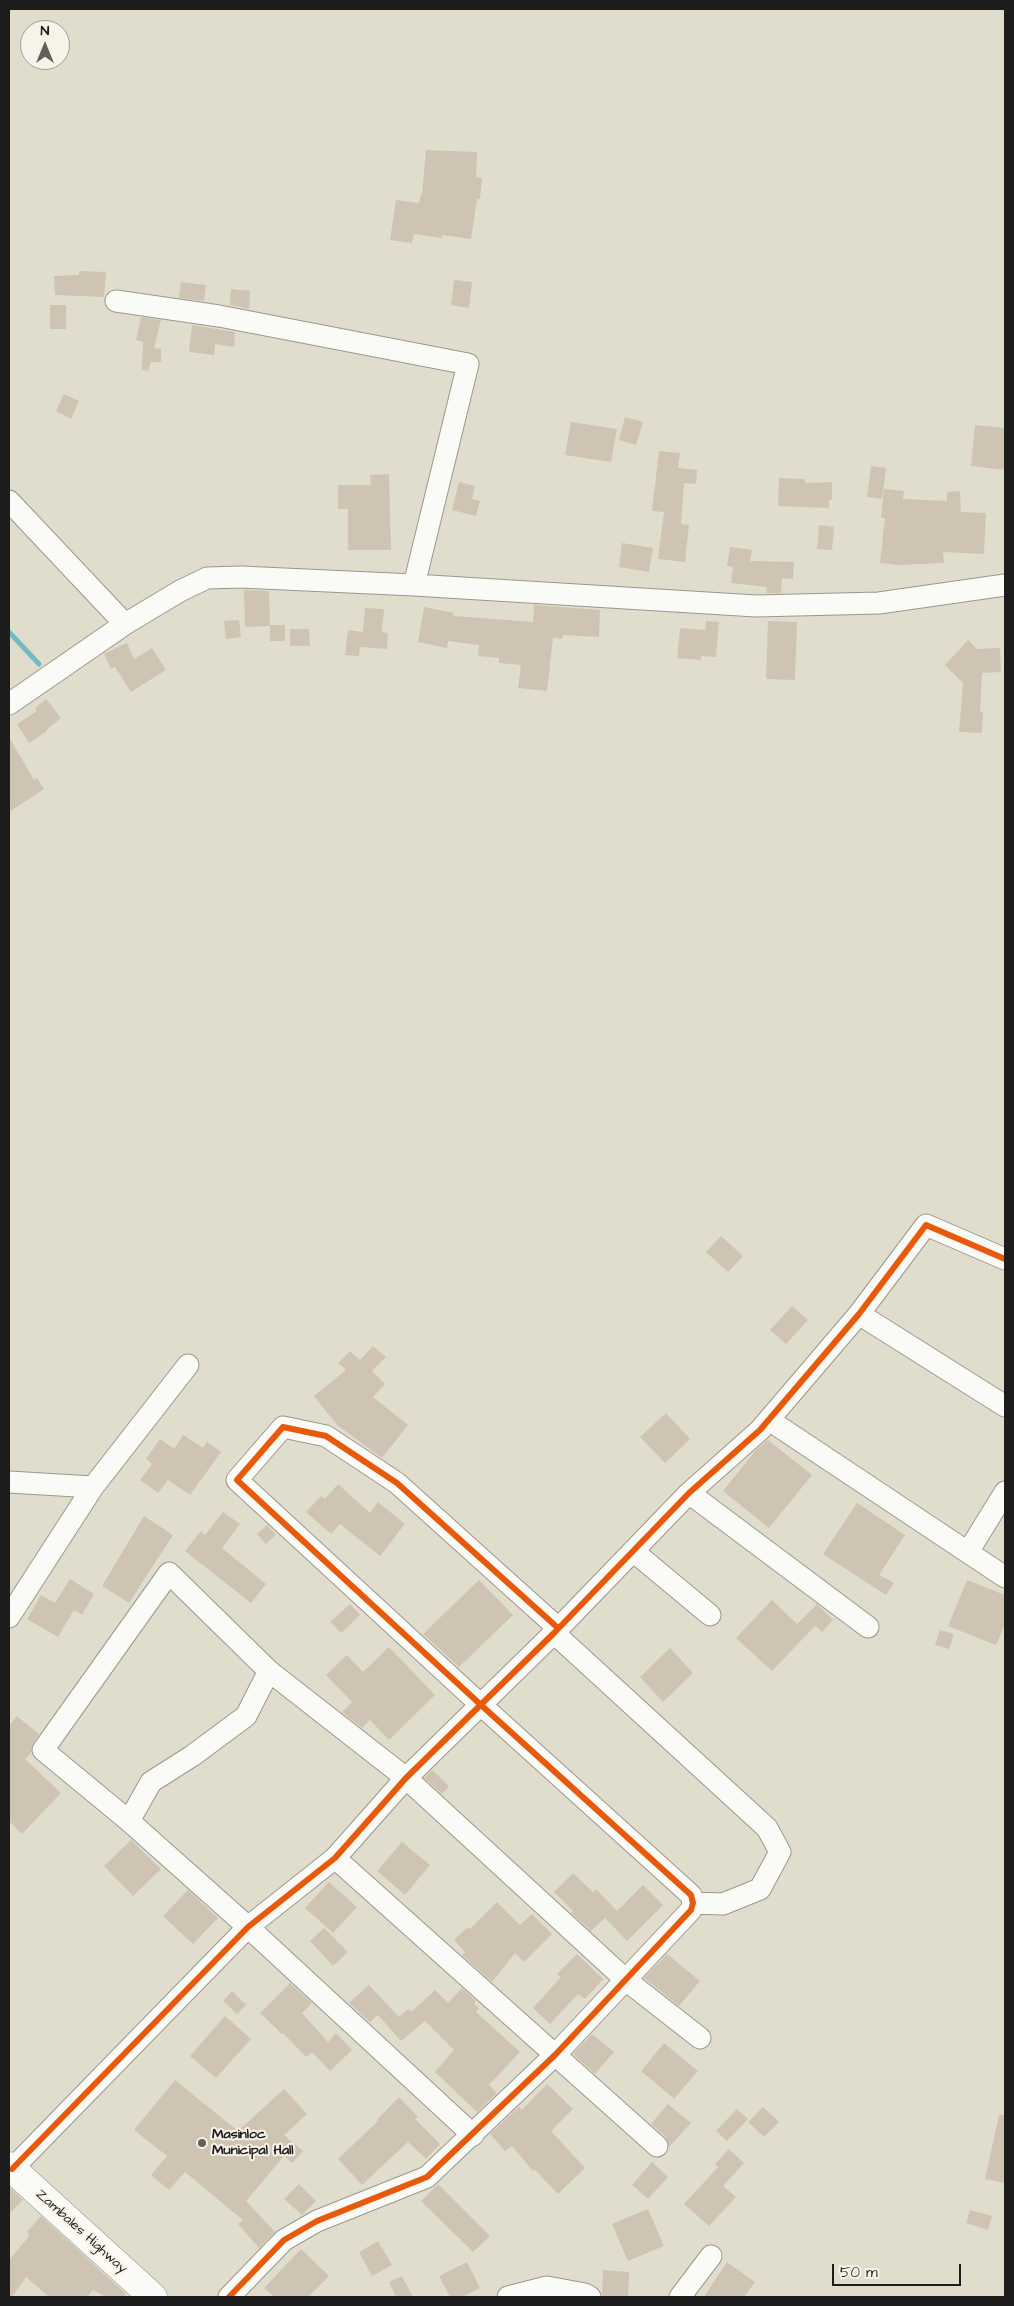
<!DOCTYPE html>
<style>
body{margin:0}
#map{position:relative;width:1014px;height:2306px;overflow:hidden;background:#e1ddcc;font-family:"Architects Daughter",sans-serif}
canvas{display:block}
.frame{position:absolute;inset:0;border:10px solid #1c1c1c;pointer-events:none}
.north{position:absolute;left:20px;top:20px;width:50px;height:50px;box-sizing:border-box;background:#f7f3e8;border:1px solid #9f9d96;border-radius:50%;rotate:0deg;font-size:14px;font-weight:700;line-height:20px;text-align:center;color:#1c1c1c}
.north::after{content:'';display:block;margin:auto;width:18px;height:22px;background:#61605a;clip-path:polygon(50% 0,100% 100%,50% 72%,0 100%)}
.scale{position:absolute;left:832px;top:2264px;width:129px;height:22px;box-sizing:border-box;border:2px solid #1c1c1c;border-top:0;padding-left:6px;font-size:15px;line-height:18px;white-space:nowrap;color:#1c1c1c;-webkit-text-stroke:4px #f7f3e8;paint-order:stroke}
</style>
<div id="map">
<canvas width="1014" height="2306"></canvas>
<div class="frame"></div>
<div class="north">N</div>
<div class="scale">50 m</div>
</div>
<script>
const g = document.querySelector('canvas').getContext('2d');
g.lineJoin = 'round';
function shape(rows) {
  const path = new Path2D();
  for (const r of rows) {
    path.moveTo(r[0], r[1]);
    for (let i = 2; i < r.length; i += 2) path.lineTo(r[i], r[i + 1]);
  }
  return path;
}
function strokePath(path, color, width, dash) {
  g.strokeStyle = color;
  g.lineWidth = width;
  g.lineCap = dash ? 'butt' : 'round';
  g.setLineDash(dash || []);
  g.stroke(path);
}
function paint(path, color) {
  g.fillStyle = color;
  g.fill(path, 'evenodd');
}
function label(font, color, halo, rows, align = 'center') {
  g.font = font + ' "Architects Daughter",sans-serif';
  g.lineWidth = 4;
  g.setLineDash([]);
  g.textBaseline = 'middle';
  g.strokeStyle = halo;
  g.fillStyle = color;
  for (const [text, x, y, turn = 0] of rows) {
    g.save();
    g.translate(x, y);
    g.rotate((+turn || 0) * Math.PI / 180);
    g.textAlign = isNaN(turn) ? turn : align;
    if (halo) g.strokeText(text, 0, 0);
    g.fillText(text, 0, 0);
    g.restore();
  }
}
const stream = shape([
 [9,632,39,664]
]);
const building = shape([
 [426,150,477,152,476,177,482,178,480,199,477,199,471,239,442,235,442,238,414,234,412,243,390,240,396,200,419,203,421,194,422,194],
 [79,271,106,272,104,297,55,295,54,276,79,275],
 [454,280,472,282,469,308,451,305],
 [181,282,206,285,204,301,179,298],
 [231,289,250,291,249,309,230,305],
 [50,305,66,305,66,329,50,329],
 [141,317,161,320,154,348,161,349,161,362,151,362,148,371,142,370,143,342,136,340],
 [192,325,235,332,234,347,215,344,214,355,189,352],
 [64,394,79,401,71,419,56,411],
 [625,417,643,422,636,445,619,440],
 [571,422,617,429,611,462,565,455],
 [975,425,1005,428,1005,470,971,466],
 [659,451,680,453,678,468,697,470,696,484,684,483,681,524,689,525,685,562,658,559,664,512,652,511],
 [871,466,886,468,882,499,867,497],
 [389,474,391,550,348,550,348,509,338,509,338,485,371,485,370,475],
 [779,478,805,479,805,483,832,482,832,500,829,500,829,508,778,506],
 [459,482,475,486,472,499,480,501,476,516,452,510],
 [884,489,904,491,903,499,947,501,947,492,960,491,961,512,986,513,984,554,943,552,944,563,898,565,880,563,885,518,881,518],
 [819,525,834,527,832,550,817,549],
 [622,543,653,548,649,572,619,567],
 [730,547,752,550,750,561,794,562,793,579,782,578,781,593,766,593,767,587,731,583,733,567,727,566],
 [244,590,269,591,270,625,285,625,285,641,270,641,270,626,245,627],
 [534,605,600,610,599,637,563,635,562,639,553,638,547,691,518,688,521,665,499,663,499,658,478,656,479,645,448,641,447,648,418,642,424,607,454,613,453,616,533,622],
 [365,608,384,609,382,632,388,633,387,649,360,647,359,656,345,655,348,630,363,632],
 [239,620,241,637,226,639,224,621],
 [706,621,719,622,716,657,701,656,701,660,677,658,680,628,705,630],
 [768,621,797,622,795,680,766,679],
 [290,629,309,629,310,646,290,646],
 [968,640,977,649,1000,648,1001,672,982,673,980,712,983,712,982,733,959,732,963,683,945,665],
 [127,643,134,659,152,648,166,670,131,692,115,667,111,669,104,654],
 [46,699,61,718,46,730,47,731,29,743,17,724,37,711,35,708],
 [9,737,34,780,37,778,44,789,9,812],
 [721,1236,743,1256,728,1272,706,1252],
 [792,1306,808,1320,786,1344,770,1330],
 [373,1346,386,1357,372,1371,385,1384,373,1397,408,1425,382,1458,337,1425,314,1396,346,1370,338,1363,350,1351,360,1360],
 [666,1413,690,1439,665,1463,640,1437],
 [183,1435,203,1448,207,1442,221,1452,190,1495,168,1480,158,1493,140,1480,152,1464,146,1459,160,1439,174,1449],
 [768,1440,812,1475,769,1528,723,1491,756,1450],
 [338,1484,370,1513,378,1502,405,1524,380,1556,340,1524,331,1534,306,1512,321,1496,325,1499],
 [857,1503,905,1535,879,1575,894,1583,886,1595,823,1554],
 [223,1512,240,1524,222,1548,266,1584,251,1603,185,1551,201,1531,205,1535],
 [144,1516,173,1535,129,1603,102,1586],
 [267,1525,276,1535,266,1544,257,1534],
 [70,1579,94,1594,82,1615,74,1610,58,1637,27,1619,41,1595,55,1603],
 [479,1580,513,1615,459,1667,423,1634],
 [967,1580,1005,1595,1005,1624,996,1645,948,1626],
 [772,1600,797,1624,817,1604,833,1620,822,1632,815,1626,772,1671,736,1638],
 [350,1604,360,1615,341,1633,330,1622],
 [940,1630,954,1634,949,1649,935,1645],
 [389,1647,435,1695,389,1740,370,1720,362,1728,342,1712,352,1702,326,1675,347,1655,363,1672],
 [670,1648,693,1673,663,1702,640,1677],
 [17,1716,39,1734,33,1743,31,1753,25,1759,61,1793,22,1834,9,1821,9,1726],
 [432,1770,449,1786,442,1794,424,1778],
 [131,1840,161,1869,133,1896,104,1866],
 [402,1842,430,1865,405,1895,377,1871],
 [573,1873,593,1892,596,1889,617,1911,643,1885,663,1905,627,1941,605,1918,591,1931,571,1913,573,1911,554,1892],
 [329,1882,357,1907,333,1933,305,1908],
 [188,1890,218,1918,193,1944,163,1916],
 [497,1902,520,1925,532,1914,552,1934,524,1962,515,1953,492,1982,462,1955,465,1952,454,1940,468,1927,470,1929],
 [324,1928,348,1952,333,1966,310,1941],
 [577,1954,603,1979,585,1999,578,1994,550,2024,533,2008,561,1977,557,1974],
 [667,1954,700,1981,679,2006,644,1978],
 [290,1983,312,2003,302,2013,328,2042,336,2033,352,2050,330,2071,312,2052,306,2057,283,2033,282,2034,260,2013],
 [369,1985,399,2017,408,2009,411,2012,435,1990,448,2003,462,1988,476,2001,474,2004,479,2009,476,2012,520,2052,489,2085,497,2093,477,2112,435,2072,454,2050,425,2021,401,2041,378,2015,370,2022,349,2003],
 [232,1991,246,2005,237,2014,223,2001],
 [225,2016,251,2039,216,2078,190,2056],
 [592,2034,614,2052,595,2074,573,2054],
 [664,2043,698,2071,674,2099,641,2071],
 [175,2080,238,2131,284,2089,307,2114,284,2135,303,2151,292,2163,284,2156,246,2201,275,2232,259,2248,238,2224,243,2220,185,2172,169,2190,151,2175,167,2156,134,2130],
 [547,2084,573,2109,551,2131,585,2168,558,2194,535,2170,533,2171,512,2146,505,2151,490,2134,519,2107,522,2110],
 [399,2097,418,2117,415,2119,440,2144,426,2159,408,2142,362,2185,338,2159,378,2121,377,2120],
 [668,2104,691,2123,669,2147,666,2137,651,2124],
 [763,2107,779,2122,764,2137,748,2122],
 [737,2109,748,2119,727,2141,716,2131],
 [999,2115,1005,2115,1005,2183,985,2179],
 [729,2149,744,2163,723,2186,736,2197,709,2226,684,2204,718,2167,715,2164],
 [652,2162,668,2177,648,2199,632,2185],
 [299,2184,316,2201,302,2215,284,2199],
 [438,2184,490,2236,473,2252,421,2201],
 [9,2187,23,2200,9,2214],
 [648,2209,664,2246,628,2261,612,2224],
 [970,2210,992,2216,988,2230,966,2223],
 [41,2216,126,2294,124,2297,106,2297,93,2290,87,2297,49,2297,26,2277,12,2297,9,2297,9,2260,30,2235,27,2232],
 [378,2241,392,2265,372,2276,359,2252],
 [301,2249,329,2276,308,2297,274,2297,264,2288],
 [467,2262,480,2288,462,2297,450,2297,439,2276],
 [727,2262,755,2282,744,2297,704,2297],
 [603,2270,629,2272,628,2297,602,2297],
 [402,2276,413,2297,396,2297,389,2282]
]);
const minor = shape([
 [116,301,219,316,468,364,414,585],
 [9,501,125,624],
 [9,704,125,624,180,591,207,578,241,577,414,585,756,606,879,603,1005,585],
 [859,1314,1005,1406],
 [769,1420,1005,1577],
 [9,1482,93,1487],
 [689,1493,868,1627],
 [633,1551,710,1615],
 [968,1552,1005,1492],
 [9,1617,93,1487,188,1365],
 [554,1633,767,1828,780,1852,760,1889,723,1904,693,1903],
 [129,1821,151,1782,192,1756,246,1716,269,1671],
 [335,1858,657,2146],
 [473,2135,248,1927,129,1821,43,1750,169,1573,269,1671,406,1778,627,1981,700,2038],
 [12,2169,248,1927,335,1858,406,1778,554,1633,689,1493,760,1430,859,1314,926,1225,1005,1259],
 [229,2297,284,2240,317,2221,427,2177,555,2055,691,1910,693,1903,691,1895,481,1705,237,1480,283,1427,326,1436,397,1483,558,1628],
 [508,2297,547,2287,585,2294,590,2297],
 [680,2297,711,2256]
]);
const major = shape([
 [9,2166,153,2297]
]);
const cycleway = shape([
 [12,2169,248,1927,335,1858,406,1778,554,1633,689,1493,760,1430,859,1314,926,1225,1005,1259],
 [229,2297,284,2240,317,2221,427,2177,555,2055,691,1910,693,1903,691,1895,481,1705,237,1480,283,1427,326,1436,397,1483,558,1628]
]);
const markers = [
 [202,2143,5,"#61605a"]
];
const poiNames = [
 ["Masinloc",212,2135],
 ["Municipal Hall",212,2151]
];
const streetNames = [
 ["Zambales Highway",81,2232,42]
];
strokePath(stream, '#72bbc5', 5);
paint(building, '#cfc4b3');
strokePath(minor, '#9a988e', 23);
strokePath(major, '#9a988e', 29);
strokePath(minor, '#fafaf7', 21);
strokePath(major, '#fafaf7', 28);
strokePath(cycleway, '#e8590c', 6);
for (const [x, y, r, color] of markers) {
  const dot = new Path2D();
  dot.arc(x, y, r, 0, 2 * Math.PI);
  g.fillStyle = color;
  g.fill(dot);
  strokePath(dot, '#f7f3e8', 2);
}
label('bold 14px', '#1c1c1c', '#f7f3e8', poiNames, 'left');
label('14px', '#1c1c1c', '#f7f3e8', streetNames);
</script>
